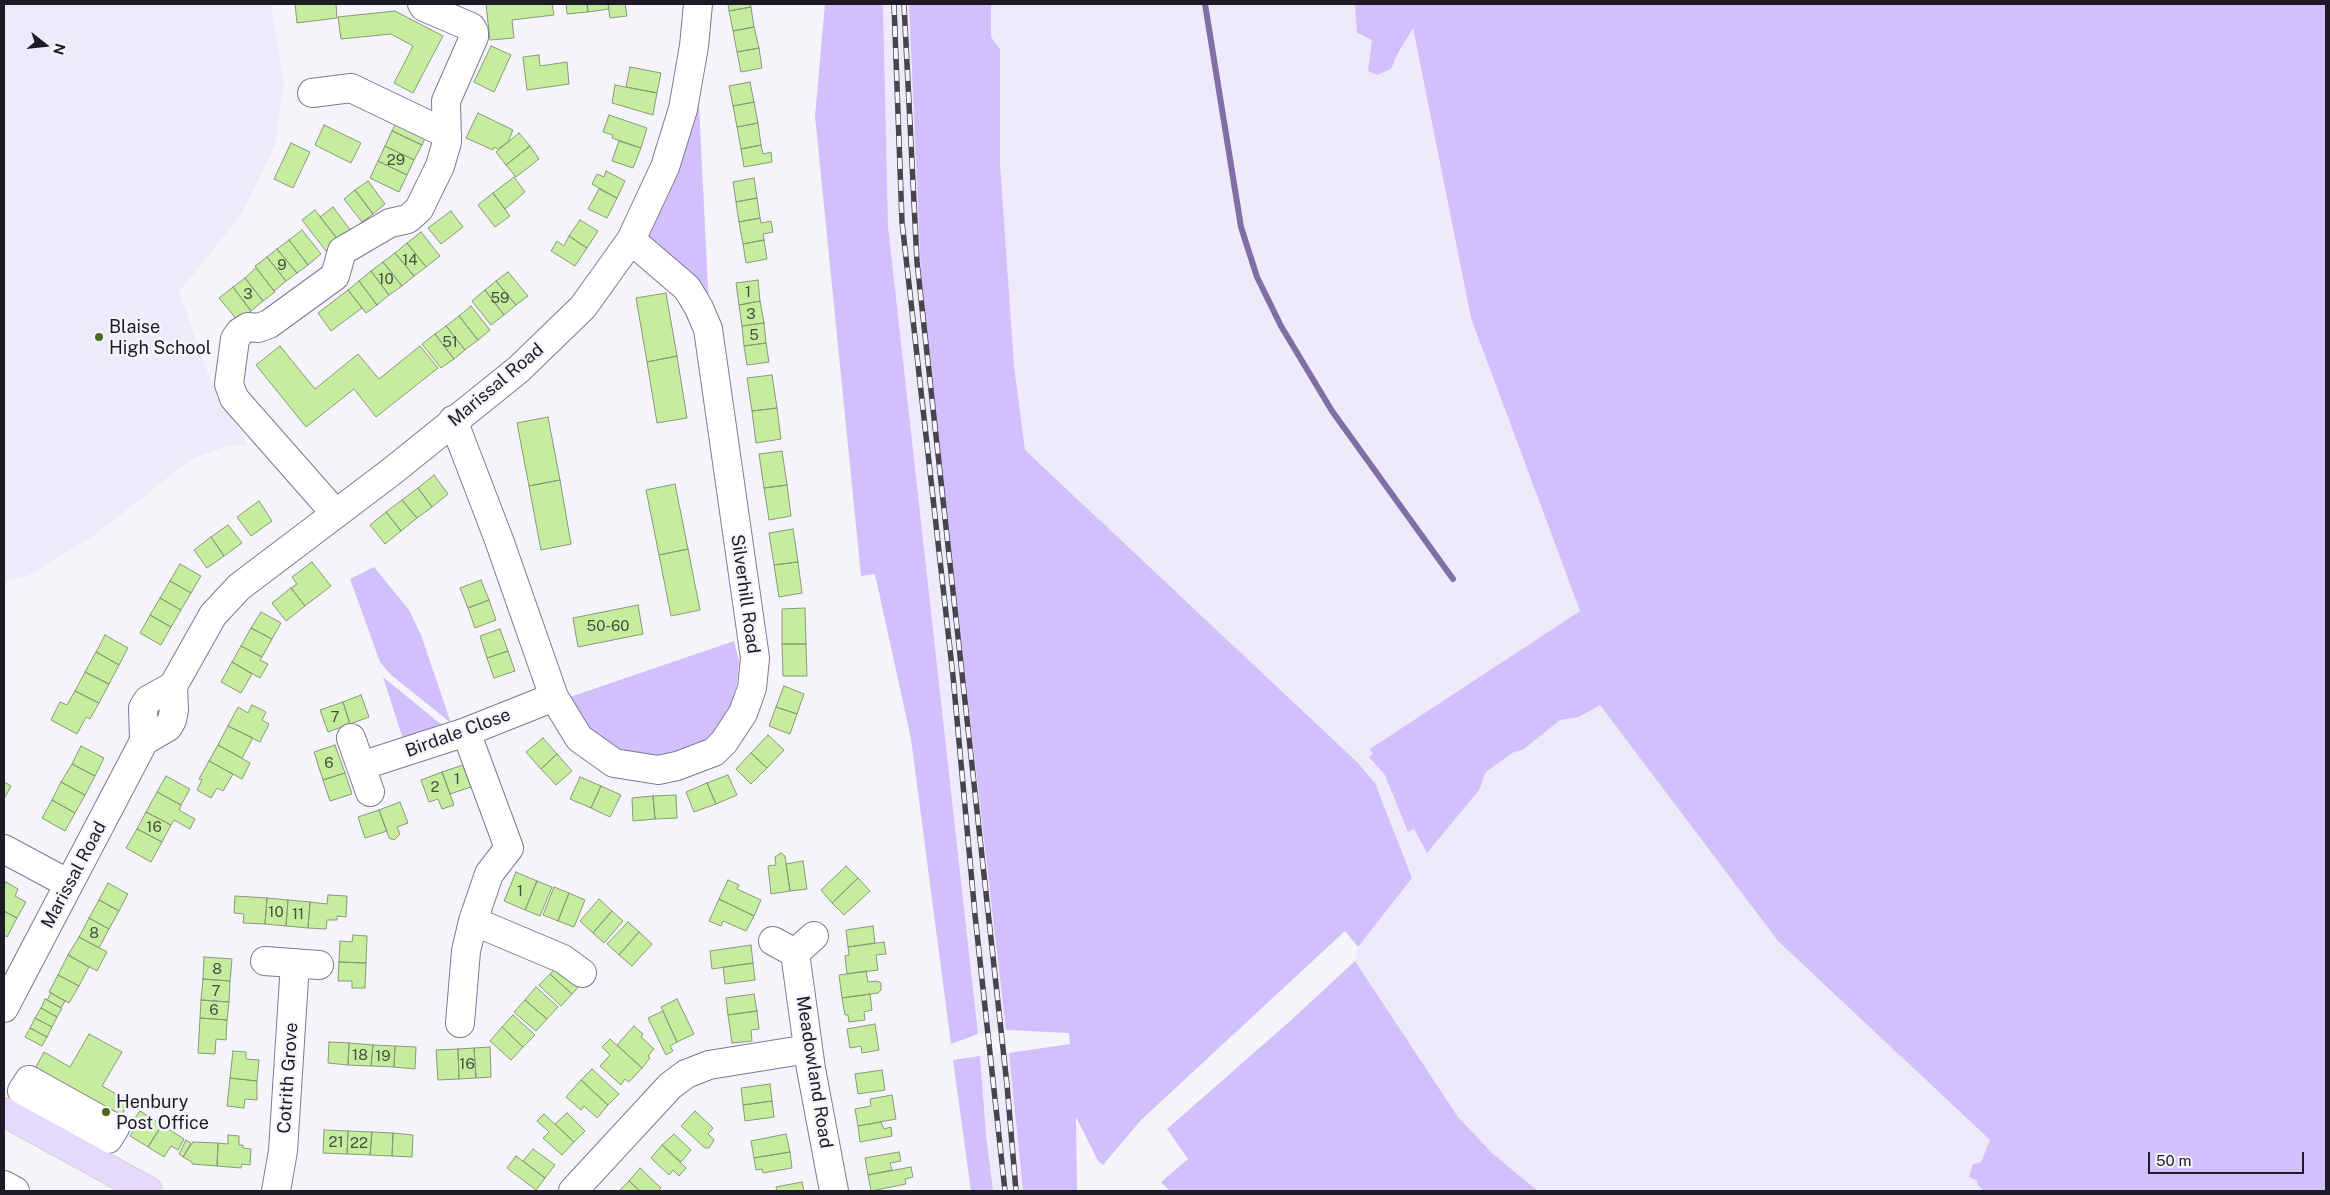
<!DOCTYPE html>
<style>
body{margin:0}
#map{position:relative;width:2330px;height:1195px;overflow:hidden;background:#f5f4fa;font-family:"Public Sans",sans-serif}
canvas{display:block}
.frame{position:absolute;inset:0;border:5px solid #1d1a25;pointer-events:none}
.north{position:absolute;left:20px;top:20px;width:50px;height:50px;-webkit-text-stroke:4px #f5f4fa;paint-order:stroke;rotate:106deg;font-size:14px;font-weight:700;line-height:20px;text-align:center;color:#1d1a25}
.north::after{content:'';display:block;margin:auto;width:18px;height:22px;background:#1d1a25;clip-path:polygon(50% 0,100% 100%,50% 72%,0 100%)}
.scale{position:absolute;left:2148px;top:1152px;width:156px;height:22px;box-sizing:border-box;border:2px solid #1d1a25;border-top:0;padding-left:6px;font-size:15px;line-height:18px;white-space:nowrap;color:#1d1a25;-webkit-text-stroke:4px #f5f4fa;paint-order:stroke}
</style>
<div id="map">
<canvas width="2330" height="1195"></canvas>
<div class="frame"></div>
<div class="north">N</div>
<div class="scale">50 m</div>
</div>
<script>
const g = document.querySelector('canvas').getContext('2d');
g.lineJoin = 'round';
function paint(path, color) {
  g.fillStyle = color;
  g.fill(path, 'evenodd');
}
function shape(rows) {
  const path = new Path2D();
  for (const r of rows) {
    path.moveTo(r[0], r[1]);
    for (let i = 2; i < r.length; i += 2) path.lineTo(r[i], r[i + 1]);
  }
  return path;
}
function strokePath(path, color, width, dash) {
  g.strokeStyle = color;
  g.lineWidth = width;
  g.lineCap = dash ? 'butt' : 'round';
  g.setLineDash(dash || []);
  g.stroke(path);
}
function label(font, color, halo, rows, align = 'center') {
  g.font = font + ' "Public Sans",sans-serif';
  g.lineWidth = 5;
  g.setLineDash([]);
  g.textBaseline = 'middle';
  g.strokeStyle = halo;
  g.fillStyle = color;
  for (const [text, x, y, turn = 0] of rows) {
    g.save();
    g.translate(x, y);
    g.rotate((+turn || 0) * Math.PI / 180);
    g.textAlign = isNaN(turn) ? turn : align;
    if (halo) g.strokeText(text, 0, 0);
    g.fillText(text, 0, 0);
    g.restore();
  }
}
const built = shape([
 [4,4,271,4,284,81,275,146,241,215,179,292,211,382,248,445,227,446,190,460,96,534,31,574,4,583],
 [883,4,909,4,921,275,935,415,1006,1030,978,1034,888,226],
 [991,4,1408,4,1471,318,1580,611,1502,662,1579,717,1600,705,1778,941,2034,1181,2049,1191,1538,1191,1493,1154,1458,1117,1355,961,1358,947,1412,878,1375,783,1357,762,1025,450,1014,366,1000,163,1000,49,990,38],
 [1009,1053,1023,1191,993,1191,980,1056]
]);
const green = shape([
 [825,4,883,4,888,226,978,1034,951,1044,911,739,875,574,861,576,815,116],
 [909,4,991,4,991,37,1000,49,1000,163,1014,366,1025,450,1357,762,1375,783,1412,878,1358,947,1345,931,1141,1120,1103,1165,1098,1161,1076,1117,1077,1191,1023,1191,1009,1053,1070,1044,1069,1033,1006,1030,935,415,921,275],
 [1355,4,2326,4,2326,1191,1984,1191,1978,1185,1977,1180,1969,1177,1973,1164,1981,1162,1990,1140,1778,941,1600,705,1579,717,1560,720,1524,749,1512,753,1486,772,1479,790,1427,853,1414,829,1408,832,1385,775,1369,757,1373,754,1370,749,1580,611,1471,318,1413,28,1398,53,1391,69,1377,75,1368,71,1372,40,1357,33],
 [698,85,709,309,647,236],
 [374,567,409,610,421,635,451,723,390,674,380,662,350,579],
 [734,641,739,661,737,683,729,714,710,740,666,757,638,757,616,748,596,736,578,717,570,697],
 [383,677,442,725,403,739],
 [1355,961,1458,1117,1493,1154,1538,1191,1170,1191,1161,1182,1188,1159,1167,1129,1289,1022],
 [980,1056,986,1133,993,1191,971,1191,953,1060]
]);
const stream = shape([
 [1205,4,1241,227,1257,277,1281,326,1332,411,1453,579]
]);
const building = shape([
 [295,4,336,4,337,18,297,23,295,4],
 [486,4,552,4,554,15,512,20,514,38,490,40,486,4],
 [566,4,587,4,588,12,567,14,566,4],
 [587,4,608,4,609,9,588,12,587,4],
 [608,4,625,4,627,16,610,18,608,4],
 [728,4,750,4,751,7,729,11,728,4],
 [751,7,754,27,733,31,729,11,751,7],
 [395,11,443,36,413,93,394,83,413,46,391,34,341,39,338,17,395,11],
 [754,27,759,48,737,52,733,31,754,27],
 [491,46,511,55,494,92,474,82,491,46],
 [759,48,762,68,741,72,737,52,759,48],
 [539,55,540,66,567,62,569,84,527,90,523,57,539,55],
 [630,67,661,73,657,93,626,87,630,67],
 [750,82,754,102,733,106,729,86,750,82],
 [615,85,657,93,653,115,612,103,615,85],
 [754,102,758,123,737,127,733,106,754,102],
 [478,113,513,130,508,142,498,149,494,147,493,150,466,138,478,113],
 [400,115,429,129,422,145,392,131,400,115],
 [609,115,647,128,641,148,612,138,613,135,603,132,609,115],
 [758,123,761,145,741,149,737,127,758,123],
 [324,125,361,143,351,163,315,145,324,125],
 [392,131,422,145,414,160,385,146,392,131],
 [519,133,530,146,506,165,496,152,519,133],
 [619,141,641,148,633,168,612,161,619,141],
 [291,143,310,152,293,188,274,179,291,143],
 [761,145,763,154,771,152,772,162,744,167,741,149,761,145],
 [385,146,414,160,407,175,378,161,385,146],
 [530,146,539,159,516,177,506,165,530,146],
 [378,161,407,175,399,192,370,178,378,161],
 [606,171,625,181,617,198,592,184,597,174,604,177,606,171],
 [514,177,525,192,505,209,493,193,514,177],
 [754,178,757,198,736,202,733,182,754,178],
 [368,181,385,204,373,214,355,190,368,181],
 [599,189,617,198,607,218,588,209,599,189],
 [355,190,373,214,362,222,344,199,355,190],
 [493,193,510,216,495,227,478,205,493,193],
 [757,198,760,218,739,222,736,202,757,198],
 [333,207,351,231,339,241,320,217,333,207],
 [315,210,339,241,326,251,302,220,315,210],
 [451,211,463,227,441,244,428,228,451,211],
 [760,218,761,223,771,221,773,232,763,234,764,240,743,244,739,222,760,218],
 [580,220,598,231,587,248,569,236,580,220],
 [302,230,321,254,308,265,289,240,302,230],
 [421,232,440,256,426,267,407,243,421,232],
 [569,236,587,248,575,266,551,251,557,241,564,246,569,236],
 [289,240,308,265,297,273,277,249,289,240],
 [764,240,767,259,746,263,743,244,764,240],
 [407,243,426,267,414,276,395,253,407,243],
 [277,249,297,273,286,281,267,257,277,249],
 [395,253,414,276,402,286,383,262,395,253],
 [267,257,286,281,274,291,255,266,267,257],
 [383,262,402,286,389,295,371,271,383,262],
 [256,268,275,292,263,301,245,278,256,268],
 [371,271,389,295,377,305,359,281,371,271],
 [508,272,528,296,516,305,496,281,508,272],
 [245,278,263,301,251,311,233,287,245,278],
 [758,280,760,301,739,305,736,283,758,280],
 [359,281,377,305,366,313,348,290,359,281],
 [496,281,516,305,504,315,485,290,496,281],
 [233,287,251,311,238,321,219,298,233,287],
 [348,290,362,308,331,331,318,313,348,290],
 [485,290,504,315,491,325,472,301,485,290],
 [666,293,677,356,647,362,636,298,666,293],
 [760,301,764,323,742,326,739,305,760,301],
 [471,306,490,330,478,340,459,316,471,306],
 [459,316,478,340,465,350,446,326,459,316],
 [764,323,766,343,744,346,742,326,764,323],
 [446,326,465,350,454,359,435,334,446,326],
 [435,334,454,359,441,368,422,344,435,334],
 [766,343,769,362,747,365,744,346,766,343],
 [280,346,315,389,358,354,379,379,420,346,438,368,376,417,354,389,306,427,256,365,280,346],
 [677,356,687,418,657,423,647,362,677,356],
 [772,375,777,408,752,411,747,378,772,375],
 [777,408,781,439,756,443,752,411,777,408],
 [548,417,560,480,529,486,517,423,548,417],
 [782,451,787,485,764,488,759,454,782,451],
 [434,475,448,494,432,507,418,488,434,475],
 [560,480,571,544,541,550,529,486,560,480],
 [675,484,688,549,659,555,646,490,675,484],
 [787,485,791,516,769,520,764,488,787,485],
 [418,488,432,507,417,518,402,500,418,488],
 [402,500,417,518,401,531,386,512,402,500],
 [259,501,272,521,251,536,237,517,259,501],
 [386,512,401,531,385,544,370,525,386,512],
 [228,525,242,543,224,556,211,537,228,525],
 [793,529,798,562,774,565,769,533,793,529],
 [211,537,224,556,207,568,194,550,211,537],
 [688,549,700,610,671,616,659,555,688,549],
 [312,562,331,586,305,606,291,588,297,584,292,577,312,562],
 [798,562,802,593,779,597,774,565,798,562],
 [180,564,201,576,191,593,170,581,180,564],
 [481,580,489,600,468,608,460,588,481,580],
 [170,581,191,593,181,610,160,598,170,581],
 [291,588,305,606,286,621,272,603,291,588],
 [160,598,181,610,171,627,150,615,160,598],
 [489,600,496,620,475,628,468,608,489,600],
 [638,605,643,634,578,647,573,618,638,605],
 [805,608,806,644,782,644,782,609,805,608],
 [261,612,281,623,272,639,251,628,261,612],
 [150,615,171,627,161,645,140,633,150,615],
 [251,628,272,639,262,657,241,646,251,628],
 [500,629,508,651,487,658,480,636,500,629],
 [105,635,128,648,119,665,96,652,105,635],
 [782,644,806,644,807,676,783,676,782,644],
 [241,646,262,657,260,660,268,664,260,678,232,662,241,646],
 [508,651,515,671,494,678,487,658,508,651],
 [96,652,119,665,109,684,85,672,96,652],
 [232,662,252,674,241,693,221,682,232,662],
 [85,672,109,684,99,703,75,691,85,672],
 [784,686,804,694,797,714,776,707,784,686],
 [75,691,99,703,90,719,86,717,77,734,51,720,60,702,67,705,75,691],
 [361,695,369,717,350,724,343,702,361,695],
 [343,702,350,724,328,732,320,710,343,702],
 [252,705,266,712,262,720,269,724,260,742,228,726,238,707,248,713,252,705],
 [776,707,797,714,790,734,769,726,776,707],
 [228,726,253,738,242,758,218,745,228,726],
 [768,735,784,750,767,768,751,753,768,735],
 [543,738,557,754,541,769,526,752,543,738],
 [218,745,250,763,242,779,209,761,218,745],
 [335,745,345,773,323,780,314,752,335,745],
 [81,746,104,758,95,776,72,764,81,746],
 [751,753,767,768,751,784,736,769,751,753],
 [557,754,572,771,556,785,541,769,557,754],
 [209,761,233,774,223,791,217,788,211,798,197,790,202,780,199,779,209,761],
 [72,764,95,776,85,795,61,782,72,764],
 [463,765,471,787,450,794,442,772,463,765],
 [442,772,454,805,442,809,438,799,429,802,421,780,442,772],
 [345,773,352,794,330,801,323,780,345,773],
 [728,775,737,795,716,804,707,783,728,775],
 [166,776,190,789,181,805,157,792,166,776],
 [580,777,601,786,591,808,570,799,580,777],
 [4,782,11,786,4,799,4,782],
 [61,782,85,795,75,813,52,800,61,782],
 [707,783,716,804,694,812,686,792,707,783],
 [601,786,621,795,610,817,591,808,601,786],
 [157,792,181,805,179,810,195,819,190,829,174,820,171,825,146,812,157,792],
 [676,795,677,818,655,819,653,796,676,795],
 [653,796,655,819,633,821,632,798,653,796],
 [52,800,75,813,65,831,42,818,52,800],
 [400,802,408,823,397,827,400,834,394,840,389,838,379,810,400,802],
 [379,810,387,831,365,838,358,817,379,810],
 [146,812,171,825,162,842,137,829,146,812],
 [137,829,162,842,151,862,126,848,137,829],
 [781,853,785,856,790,891,771,894,768,866,776,865,775,857,781,853],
 [803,861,807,889,790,891,786,864,803,861],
 [846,866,858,878,832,903,821,890,846,866],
 [516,872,537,881,525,910,504,901,516,872],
 [858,878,870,891,844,915,832,903,858,878],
 [728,880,739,885,737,889,761,900,754,916,719,899,728,880],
 [537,881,552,887,540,916,525,910,537,881],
 [6,882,18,889,15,896,26,902,17,918,4,911,4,886,6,882],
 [108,883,128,894,119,911,99,900,108,883],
 [554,887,569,893,558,921,543,915,554,887],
 [569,893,585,900,574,927,558,921,569,893],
 [328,895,347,896,346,917,337,916,337,920,327,920,326,929,308,928,310,902,327,904,328,895],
 [235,896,267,898,265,924,243,923,244,914,234,913,235,896],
 [267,898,288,900,286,926,265,924,267,898],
 [599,899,612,911,593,933,580,921,599,899],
 [719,899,754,916,746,931,723,921,721,926,709,921,719,899],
 [99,900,119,911,109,929,89,918,99,900],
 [288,900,310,902,308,928,286,926,288,900],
 [4,911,17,918,7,937,4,935,4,911],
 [612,911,623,921,604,943,593,933,612,911],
 [89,918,109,929,99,948,79,937,89,918],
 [628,922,639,932,619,955,607,944,628,922],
 [873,926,875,943,848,947,846,930,873,926],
 [639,932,652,944,632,966,619,955,639,932],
 [353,935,367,936,366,963,339,962,340,941,352,942,353,935],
 [79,937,107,952,97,971,68,955,79,937],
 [884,942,886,954,876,955,878,970,847,974,845,956,849,955,848,947,884,942],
 [751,945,753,963,712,969,710,951,751,945],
 [68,955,89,967,79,986,58,975,68,955],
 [204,957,232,959,230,981,203,979,204,957],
 [562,961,584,981,572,994,550,974,562,961],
 [339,962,366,963,365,988,352,988,352,981,338,981,339,962],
 [753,963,755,980,725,984,723,967,753,963],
 [866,971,868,982,877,981,881,983,881,990,878,993,842,998,839,975,866,971],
 [550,974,572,994,561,1006,539,985,550,974],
 [58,975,79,986,69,1003,49,992,58,975],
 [203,979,230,981,229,1002,201,1000,203,979],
 [536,987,558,1007,547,1019,525,1000,536,987],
 [51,993,65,1001,61,1008,47,1000,51,993],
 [754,994,757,1011,728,1015,726,998,754,994],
 [870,994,872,1010,864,1012,865,1020,849,1022,848,1015,845,1015,842,998,870,994],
 [45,999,62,1008,57,1017,41,1008,45,999],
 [677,999,694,1034,677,1042,661,1007,677,999],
 [201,1000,229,1002,227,1020,200,1018,201,1000],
 [525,1000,547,1019,536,1031,514,1012,525,1000],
 [41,1008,57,1017,52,1027,35,1018,41,1008],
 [663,1011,677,1042,670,1046,673,1051,666,1055,648,1018,663,1011],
 [757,1011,759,1029,751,1030,752,1041,732,1043,728,1015,757,1011],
 [513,1015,535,1035,523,1047,502,1027,513,1015],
 [35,1018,52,1027,47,1037,30,1028,35,1018],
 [200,1018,227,1020,226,1040,216,1039,215,1054,198,1053,200,1018],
 [875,1024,879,1050,862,1053,861,1046,850,1048,847,1029,875,1024],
 [634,1026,643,1034,641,1037,654,1049,648,1056,650,1058,642,1068,617,1045,634,1026],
 [502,1027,523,1047,511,1060,490,1041,502,1027],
 [30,1028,47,1037,42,1046,25,1037,30,1028],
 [89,1034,122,1052,102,1086,129,1101,115,1128,29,1080,44,1052,70,1067,89,1034],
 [610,1039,642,1068,629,1082,625,1079,621,1085,600,1066,610,1055,602,1047,610,1039],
 [329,1042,349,1043,348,1065,328,1063,329,1042],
 [349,1043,373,1045,371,1066,348,1065,349,1043],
 [373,1045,395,1046,394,1067,371,1066,373,1045],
 [395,1046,416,1047,415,1069,394,1067,395,1046],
 [490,1047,491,1077,476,1078,474,1048,490,1047],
 [474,1048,476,1078,459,1079,458,1049,474,1048],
 [458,1049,459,1079,438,1080,436,1050,458,1049],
 [233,1051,246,1052,246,1059,259,1060,257,1081,230,1078,233,1051],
 [592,1069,619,1094,608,1105,581,1080,592,1069],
 [882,1070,885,1090,858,1094,855,1074,882,1070],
 [230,1078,257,1081,257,1100,245,1099,244,1108,227,1106,230,1078],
 [581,1080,608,1105,597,1118,584,1106,581,1110,566,1097,581,1080],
 [770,1084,772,1101,743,1105,741,1088,770,1084],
 [892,1095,896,1119,858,1126,855,1109,871,1106,870,1099,892,1095],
 [772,1101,774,1117,745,1121,743,1105,772,1101],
 [140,1111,162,1125,148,1147,130,1136,137,1125,132,1122,140,1111],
 [695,1111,713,1128,708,1134,714,1140,709,1148,705,1148,681,1126,695,1111],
 [567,1113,585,1131,574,1142,555,1124,567,1113],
 [544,1114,574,1142,562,1155,543,1138,549,1132,537,1121,544,1114],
 [881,1122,884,1129,891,1127,892,1136,860,1142,858,1126,881,1122],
 [162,1125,184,1139,178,1150,171,1146,164,1157,148,1147,162,1125],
 [324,1130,348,1131,347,1154,323,1153,324,1130],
 [348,1131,372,1132,370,1155,347,1154,348,1131],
 [372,1132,393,1133,392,1156,370,1155,372,1132],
 [393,1133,413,1135,412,1157,392,1156,393,1133],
 [674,1134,691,1150,681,1162,662,1145,674,1134],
 [786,1134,790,1152,754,1158,751,1141,786,1134],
 [228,1135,239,1136,239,1145,243,1145,243,1148,251,1149,250,1165,242,1164,241,1168,217,1166,218,1143,228,1144,228,1135],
 [186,1140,191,1143,183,1157,179,1154,186,1140],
 [193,1142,218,1143,217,1166,192,1164,192,1162,183,1157,193,1142],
 [662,1145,686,1168,679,1176,673,1170,669,1175,651,1158,662,1145],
 [533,1149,555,1165,545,1178,523,1161,533,1149],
 [790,1152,792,1168,763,1173,762,1169,756,1170,754,1158,790,1152],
 [899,1152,901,1161,890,1163,892,1170,868,1175,865,1158,899,1152],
 [516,1156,545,1178,536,1190,507,1168,516,1156],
 [911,1167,913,1177,905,1179,906,1184,871,1191,868,1175,911,1167],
 [640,1168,661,1188,658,1191,640,1191,629,1181,640,1168],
 [629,1181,640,1191,619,1191,629,1181],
 [802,1182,804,1191,777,1191,776,1187,802,1182]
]);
const minor = shape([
 [312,93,351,88,447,134],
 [453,420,499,540,554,697,579,738,614,763,658,770,677,766,714,752,724,742,743,713,752,688,755,658,708,329,699,308,687,288,631,240],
 [336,514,234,398,229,384,235,339,240,332,248,327,258,328,269,324,335,276,342,251,390,223,408,219,419,209,440,166,447,142,446,101,474,37,474,32,471,27,424,7,422,4],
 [351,738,370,792],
 [144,741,143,708,148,700,173,686],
 [361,766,466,732,554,697],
 [4,849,69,884],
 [473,921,563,959,582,973],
 [773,941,795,953,814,936],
 [795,953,811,1069,834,1191],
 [265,961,319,965],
 [4,1008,144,741,168,727,172,720,174,710,173,686,213,615,239,587,391,472,519,369,583,307,631,240,665,167,683,109,694,46,698,4],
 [460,1023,466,951,473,921,489,874,509,848,466,732],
 [29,1080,115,1128,108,1139,22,1091,29,1080],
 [4,1185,15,1191],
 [276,1191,283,1151,295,963],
 [573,1191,670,1086,686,1074,709,1065,808,1049]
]);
const major = shape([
 [4,1112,148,1191]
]);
const rail = shape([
 [894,4,902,222,953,676,975,915,1005,1191],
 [904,4,917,262,1007,1085,1016,1191]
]);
const markers = [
 [99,337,5,"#48681d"],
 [106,1112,5,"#48681d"]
];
const numberNames = [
 ["29",396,160],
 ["14",410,260],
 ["9",282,265],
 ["10",386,279],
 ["1",748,292],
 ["3",248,294],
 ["59",500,298],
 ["3",751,314],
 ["5",754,335],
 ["51",450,342],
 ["50-60",608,626],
 ["7",335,717],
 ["6",329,763],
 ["1",457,779],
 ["2",435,787],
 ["16",154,827],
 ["1",520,891],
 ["10",276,912],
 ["11",298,914],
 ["8",94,933],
 ["8",217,969],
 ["7",216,991],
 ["6",214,1010],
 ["18",360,1055],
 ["19",383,1056],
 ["16",467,1064],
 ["21",336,1142],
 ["22",359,1143]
];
const poiNames = [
 ["Blaise",109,327],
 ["High School",109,348],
 ["Henbury",116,1102],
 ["Post Office",116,1123]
];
const streetNames = [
 ["Marissal Road",496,385,-40],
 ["Silverhill Road",745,594,82],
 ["Birdale Close",458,733,-20],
 ["Marissal Road",74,875,-62],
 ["Meadowland Road",814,1072,81],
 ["Cotrith Grove",288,1078,-86]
];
paint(built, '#eeeafa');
paint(green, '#d1c0fc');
strokePath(stream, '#806fa6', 6);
paint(building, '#c6ed9e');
strokePath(building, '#89987b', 1);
strokePath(minor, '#807795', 30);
strokePath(major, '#d2d1d3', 30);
strokePath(minor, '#fff', 28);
strokePath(major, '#e5dafe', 28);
strokePath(rail, '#47444e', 5.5);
strokePath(rail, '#f5f4fa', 4, [11]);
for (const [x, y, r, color] of markers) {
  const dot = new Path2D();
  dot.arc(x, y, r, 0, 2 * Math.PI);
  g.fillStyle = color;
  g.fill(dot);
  strokePath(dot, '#f5f4fa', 2);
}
label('15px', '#474f43', null, numberNames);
label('18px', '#1d1a25', '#f5f4fa', poiNames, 'left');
label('18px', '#1d1a25', '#f5f4fa', streetNames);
</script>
